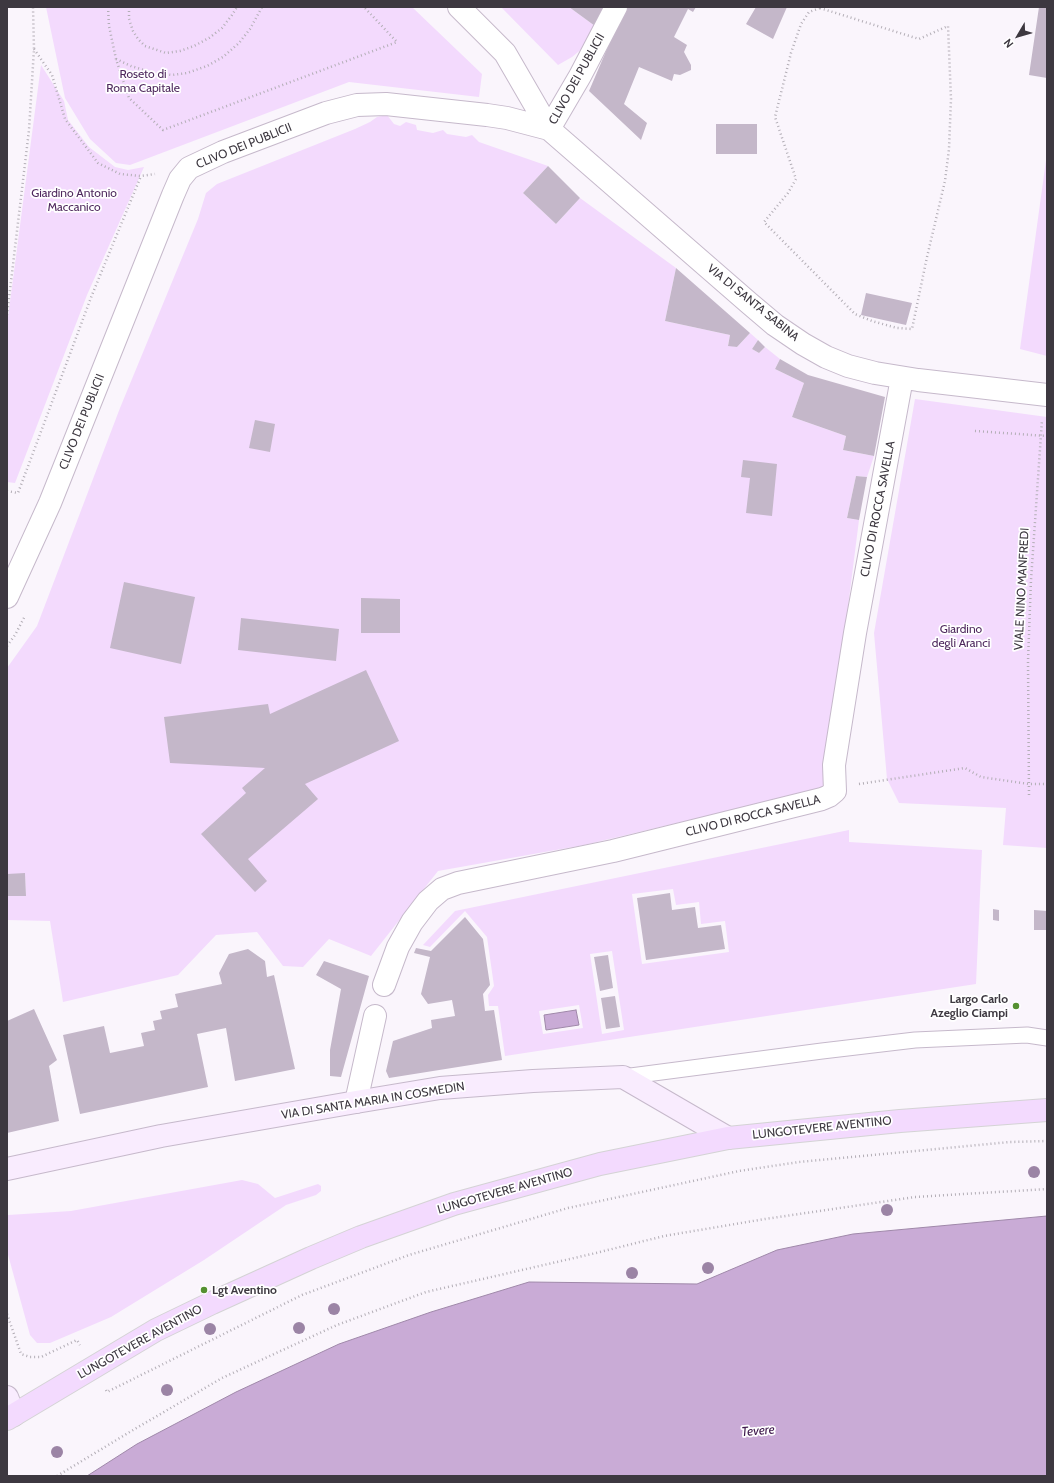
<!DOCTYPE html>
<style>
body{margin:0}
#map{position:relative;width:1054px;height:1483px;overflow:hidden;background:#faf5fc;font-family:Cabin,sans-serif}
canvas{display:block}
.frame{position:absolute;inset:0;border:8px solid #3d3840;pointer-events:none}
.north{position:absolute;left:998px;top:16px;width:40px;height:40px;-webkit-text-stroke:3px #fff;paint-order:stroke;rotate:232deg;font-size:11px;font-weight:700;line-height:16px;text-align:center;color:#3d3840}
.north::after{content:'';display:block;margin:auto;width:14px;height:18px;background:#3d3840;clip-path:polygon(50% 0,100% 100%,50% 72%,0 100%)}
</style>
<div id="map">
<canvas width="1054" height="1483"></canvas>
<div class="frame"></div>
<div class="north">N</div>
</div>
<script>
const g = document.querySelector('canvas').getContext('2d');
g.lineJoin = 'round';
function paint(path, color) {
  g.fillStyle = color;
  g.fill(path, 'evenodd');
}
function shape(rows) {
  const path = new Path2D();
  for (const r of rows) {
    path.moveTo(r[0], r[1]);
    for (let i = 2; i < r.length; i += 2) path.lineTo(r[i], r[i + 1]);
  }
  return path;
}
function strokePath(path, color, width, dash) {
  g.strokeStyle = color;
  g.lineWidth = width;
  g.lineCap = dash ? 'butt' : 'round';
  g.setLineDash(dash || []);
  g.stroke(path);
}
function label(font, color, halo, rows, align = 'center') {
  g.font = font + ' Cabin,sans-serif';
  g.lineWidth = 3.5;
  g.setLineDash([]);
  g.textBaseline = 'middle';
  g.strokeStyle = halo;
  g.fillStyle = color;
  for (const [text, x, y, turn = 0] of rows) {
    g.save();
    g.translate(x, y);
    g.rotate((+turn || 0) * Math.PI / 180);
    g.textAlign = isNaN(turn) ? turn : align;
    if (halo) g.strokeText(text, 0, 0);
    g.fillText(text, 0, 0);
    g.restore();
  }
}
const green = shape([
 [46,7,412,7,482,74,479,97,349,82,130,165,116,163,90,139,65,98],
 [501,7,569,7,595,26,583,48,572,57,558,65],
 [41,65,64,101,68,120,89,147,115,167,128,170,144,167,87,295,15,483,7,482,7,325],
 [387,115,394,124,400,126,406,122,416,125,417,130,433,133,443,130,447,134,466,137,472,135,479,142,548,166,523,193,556,224,580,198,676,268,665,321,730,335,728,345,737,347,750,333,758,340,752,349,759,353,765,347,780,359,775,369,804,383,792,417,846,436,843,450,874,456,867,477,856,476,847,518,859,520,825,788,584,845,438,871,371,956,329,939,303,967,283,966,257,932,216,935,178,975,63,1002,50,921,7,920,7,896,26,896,25,874,7,874,7,668,37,626,120,408,198,219,206,193,217,184,355,129,370,122,377,117],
 [1047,153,1047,356,1020,349],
 [915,399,1047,417,1047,848,1003,845,1006,808,899,803,887,779,874,633],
 [849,830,849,842,982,850,976,984,505,1056,498,1006,489,1006,488,995,494,986,487,937,465,911,430,947,423,945,455,911],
 [673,889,676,905,699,902,701,924,725,921,729,952,642,964,632,894],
 [612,951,624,1030,602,1034,590,954],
 [579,1005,583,1028,543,1034,539,1011],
 [242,1180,258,1184,275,1198,318,1184,321,1186,321,1191,316,1195,286,1205,204,1260,111,1317,50,1343,37,1343,30,1335,7,1251,8,1215,71,1211]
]);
const water = shape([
 [576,1010,579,1025,546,1030,544,1015,576,1010],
 [1047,1216,1047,1476,87,1476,137,1444,236,1392,339,1344,431,1312,529,1282,697,1284,777,1250,853,1234,1047,1216]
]);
const building = shape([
 [569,7,606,7,595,26],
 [627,7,696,7,693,12,688,9,674,37,687,45,684,52,691,65,691,70,680,75,674,74,672,81,639,67,624,104,647,123,641,140,589,91,619,21],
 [756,7,787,7,773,39,746,24],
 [1039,7,1047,7,1047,78,1029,75],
 [716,124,757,124,757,154,716,154],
 [548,166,580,198,556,224,523,193],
 [676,268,750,333,737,347,728,346,730,335,665,321],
 [866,293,912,303,906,325,861,315],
 [758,340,765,347,759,353,752,349],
 [780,359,808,375,885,397,874,456,843,450,846,436,792,417,804,383,775,369],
 [255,420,275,424,270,452,249,448],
 [743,460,777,464,772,516,746,513,750,478,741,477],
 [856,476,867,477,859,520,847,518],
 [124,582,195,597,181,664,110,648],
 [361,598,400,599,400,633,361,633],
 [241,618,339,629,336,661,238,650],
 [366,670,399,741,305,784,318,799,248,859,267,881,255,892,201,834,246,793,242,788,265,768,170,763,164,717,268,704,270,714],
 [25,873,26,896,7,896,7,874],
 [670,893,672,910,695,907,698,928,721,925,725,949,646,960,637,898],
 [993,909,999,910,999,921,993,920],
 [1034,910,1047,911,1047,930,1034,930],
 [465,917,483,939,490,985,483,994,485,1011,494,1010,502,1060,389,1078,386,1071,393,1041,432,1028,431,1020,455,1016,452,1000,428,1004,421,994,430,957,414,953,416,948,431,951],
 [248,949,265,961,267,977,274,975,295,1069,235,1081,226,1028,197,1034,208,1087,80,1114,63,1035,104,1026,110,1053,144,1046,141,1033,155,1030,153,1021,162,1019,160,1011,178,1007,175,994,222,984,219,973,229,954],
 [608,955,613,988,600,991,594,957],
 [324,961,369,976,341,1077,330,1076,330,1050,341,989,316,975],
 [615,996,620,1027,606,1029,601,998],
 [34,1009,57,1060,49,1066,59,1121,7,1133,7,1021]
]);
const path = shape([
 [108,7,109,26,116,59,129,98,163,130,397,42,364,7],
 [129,7,129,19,133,31,138,39,145,46,166,53,180,51,194,46,209,38,222,28,232,15,237,7],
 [820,8,919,39,948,26,951,99,949,149,945,181,927,257,912,329,897,328,872,321,855,314,764,222,788,193,796,179,775,117,791,53,801,24,809,12,820,8],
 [34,49,52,75,65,119,98,163,120,174,141,176,155,174],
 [116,59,131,66,153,73,172,75,187,73,207,66,223,57,239,43,250,29,262,7],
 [7,315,29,130,34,49,33,7],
 [975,431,1047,436],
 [7,491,18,493,92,295,141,176],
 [7,646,15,635,25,616],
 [859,784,965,768,981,777,1029,784,1047,784],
 [1029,795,1028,661,1031,580,1042,420],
 [7,1314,21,1354,30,1357,41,1357,77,1340,80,1345],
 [106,1390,107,1392,302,1295,409,1255,568,1208,739,1171,799,1162,1010,1142,1047,1141],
 [57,1476,128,1433,222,1378,337,1325,426,1292,596,1253,664,1236,765,1219,915,1197,1047,1189]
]);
const lane = shape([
 [623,1077,822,1051,915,1040,1027,1035,1047,1038]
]);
const street = shape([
 [459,7,505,53,549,129,749,303,775,325,803,344,826,357,848,366,875,373,918,380,1047,395],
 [549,129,580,76,616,7],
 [7,597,50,503,173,195,180,179,189,168,223,152,326,113,357,105,386,104,487,115,507,118,549,129],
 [384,985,398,947,412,922,428,901,442,889,458,883,613,851,822,799,829,796,835,791,834,765,855,633,902,378],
 [356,1102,375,1016]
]);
const secondary = shape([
 [7,1169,161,1136,356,1102,440,1088,533,1081,623,1077,728,1138],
 [7,1397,14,1415]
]);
const primary = shape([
 [7,1419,156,1330,212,1303,311,1258,361,1237,454,1204,600,1164,728,1138,900,1121,1047,1110]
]);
const trees = [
 [1034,1172],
 [887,1210],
 [708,1268],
 [632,1273],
 [334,1309],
 [299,1328],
 [210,1329],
 [167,1390],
 [57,1452]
];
const markers = [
 [1016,1006,4,"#549030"],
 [204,1290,4,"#549030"]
];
const parkNames = [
 ["Roseto di",143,74],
 ["Roma Capitale",143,88],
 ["Giardino Antonio",74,193],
 ["Maccanico",74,207],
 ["Giardino",961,629],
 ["degli Aranci",961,643]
];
const streetNames = [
 ["CLIVO DEI PUBLICII",577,79,-61],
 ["CLIVO DEI PUBLICII",244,146,-22],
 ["VIA DI SANTA SABINA",753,303,39],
 ["CLIVO DEI PUBLICII",82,422,-68],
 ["CLIVO DI ROCCA SAVELLA",878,509,-79],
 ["VIALE NINO MANFREDI",1022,589,-87],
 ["CLIVO DI ROCCA SAVELLA",753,816,-14],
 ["VIA DI SANTA MARIA IN COSMEDIN",373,1101,-9],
 ["LUNGOTEVERE AVENTINO",822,1128,-6],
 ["LUNGOTEVERE AVENTINO",505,1191,-16],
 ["LUNGOTEVERE AVENTINO",140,1342,-29]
];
const poiNames = [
 ["Largo Carlo",1008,999],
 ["Azeglio Ciampi",1008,1013],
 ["Lgt Aventino",212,1290,"left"]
];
const waterNames = [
 ["Tevere",758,1431,-5]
];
paint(green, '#f3dafd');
paint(water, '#c9abd6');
strokePath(water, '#9f88a9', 1);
paint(building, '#c4b7c9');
strokePath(lane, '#c6b9cb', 17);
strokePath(street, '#c6b9cb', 24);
strokePath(secondary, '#c6b9cb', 24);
strokePath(primary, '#d4d3d5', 24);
strokePath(path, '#b3aeb6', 2.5, [1, 3]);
strokePath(lane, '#fff', 15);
strokePath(street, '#fff', 22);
strokePath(secondary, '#f9ecfe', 22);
strokePath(primary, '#f3dafe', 22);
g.fillStyle = '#9b84a5';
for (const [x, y] of trees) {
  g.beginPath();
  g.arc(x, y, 6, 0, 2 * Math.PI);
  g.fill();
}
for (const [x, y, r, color] of markers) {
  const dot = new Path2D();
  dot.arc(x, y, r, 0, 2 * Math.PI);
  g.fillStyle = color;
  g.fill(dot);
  strokePath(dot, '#fff', 1.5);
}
label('12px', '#4e285d', '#fff', parkNames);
label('12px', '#3d3840', '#fff', streetNames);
label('bold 12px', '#3d3840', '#fff', poiNames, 'right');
label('italic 13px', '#3c164a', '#fff', waterNames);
</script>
